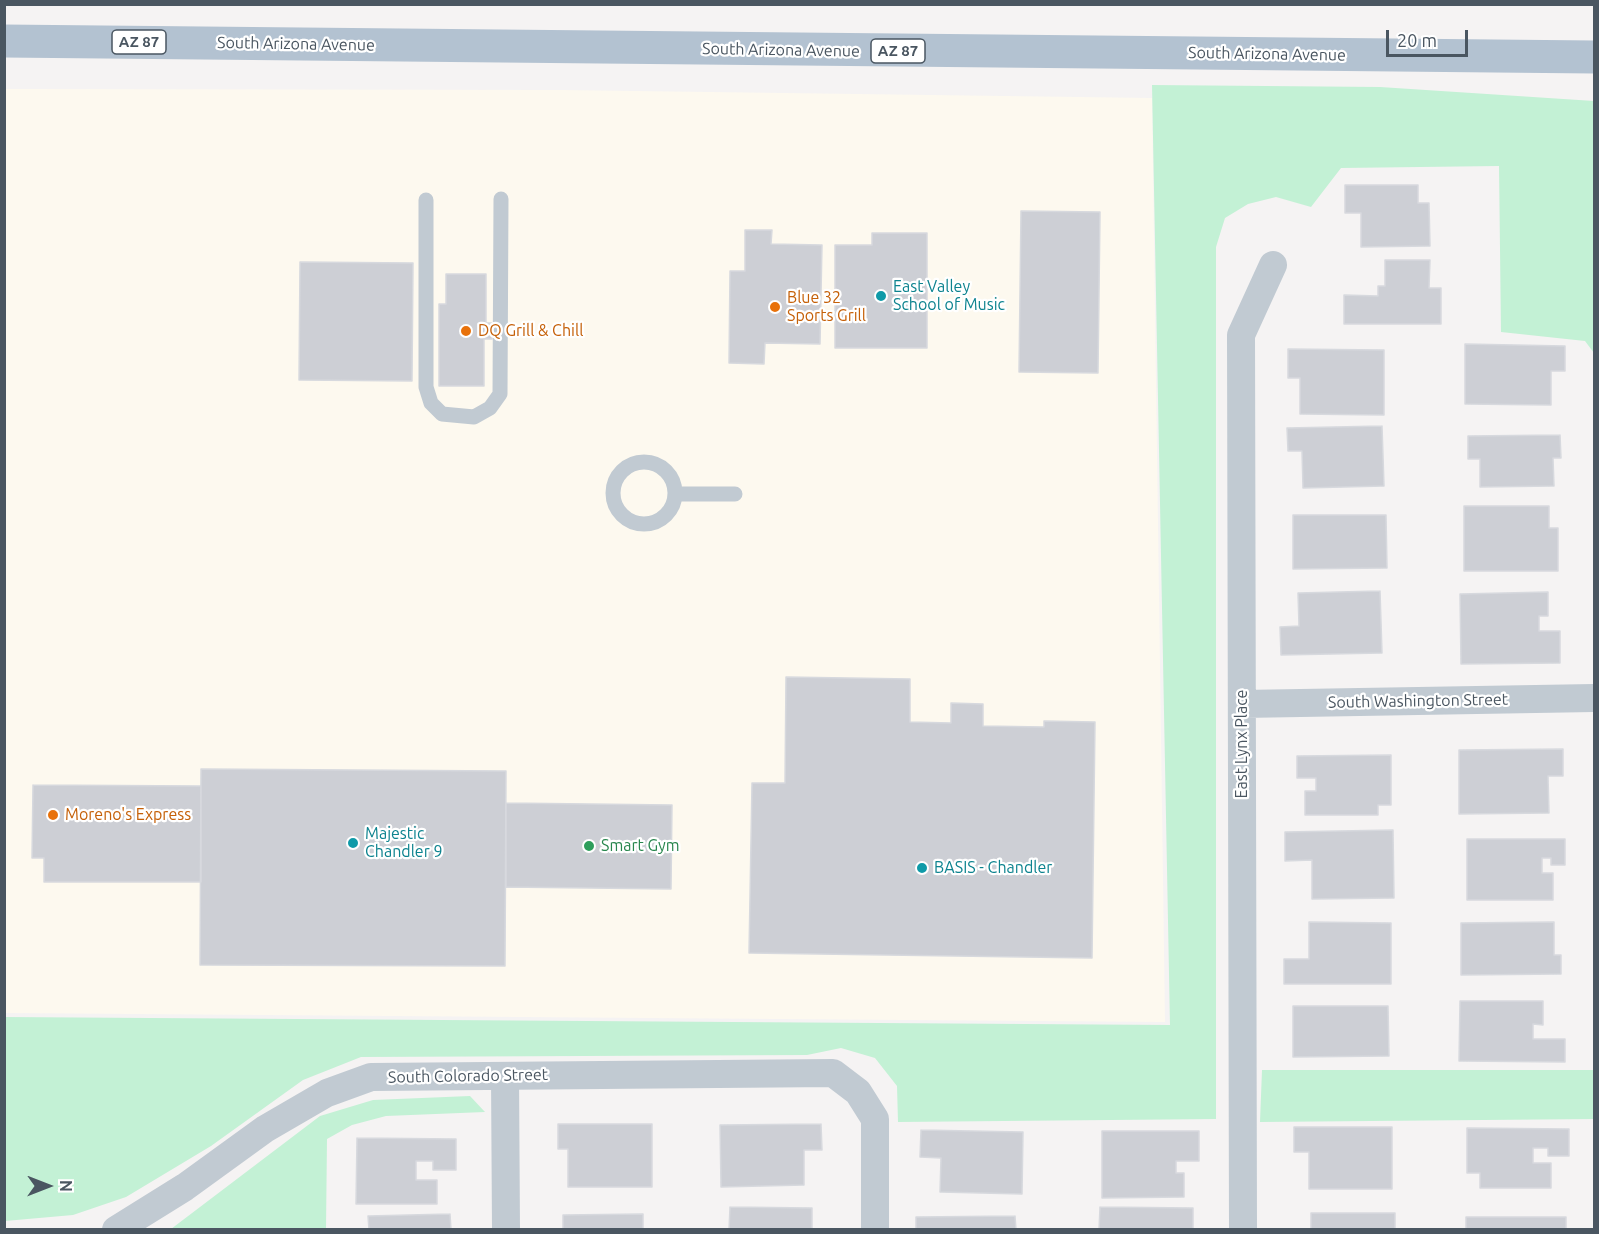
<!DOCTYPE html>
<style>
body{margin:0}
#map{position:relative;width:1599px;height:1234px;overflow:hidden;background:#f5f3f3;font-family:Ubuntu,sans-serif}
canvas{display:block}
.frame{position:absolute;inset:0;border:6px solid #4a5661;pointer-events:none}
.north{position:absolute;left:18px;top:1156px;width:60px;height:60px;-webkit-text-stroke:4px #fff;paint-order:stroke;rotate:90deg;font-size:16px;font-weight:700;line-height:24px;text-align:center;color:#4a5661}
.north::after{content:'';display:block;margin:auto;width:21px;height:27px;background:#4a5661;clip-path:polygon(50% 0,100% 100%,50% 72%,0 100%)}
.scale{position:absolute;left:1386px;top:30px;width:82px;height:27px;box-sizing:border-box;border:3px solid #4a5661;border-top:0;padding-left:8px;font-size:18px;line-height:21px;white-space:nowrap;color:#4a5661;-webkit-text-stroke:4px #fff;paint-order:stroke}
</style>
<div id="map">
<canvas width="1599" height="1234"></canvas>
<div class="frame"></div>
<div class="north">N</div>
<div class="scale">20 m</div>
</div>
<script>
const g = document.querySelector('canvas').getContext('2d');
g.lineJoin = 'round';
function paint(path, color) {
  g.fillStyle = color;
  g.fill(path, 'evenodd');
}
function shape(rows) {
  const path = new Path2D();
  for (const r of rows) {
    if (r.length === 3) {
      path.moveTo(r[0] + r[2], r[1]);
      path.arc(r[0], r[1], r[2], 0, 2 * Math.PI);
      continue;
    }
    path.moveTo(r[0], r[1]);
    for (let i = 2; i < r.length; i += 2) path.lineTo(r[i], r[i + 1]);
  }
  return path;
}
function strokePath(path, color, width, dash) {
  g.strokeStyle = color;
  g.lineWidth = width;
  g.lineCap = dash ? 'butt' : 'round';
  g.setLineDash(dash || []);
  g.stroke(path);
}
function label(font, color, halo, rows, align = 'center') {
  g.font = font + ' Ubuntu,sans-serif';
  g.lineWidth = 4.5;
  g.setLineDash([]);
  g.textBaseline = 'middle';
  g.strokeStyle = halo;
  g.fillStyle = color;
  for (const [text, x, y, turn = 0] of rows) {
    g.save();
    g.translate(x, y);
    g.rotate((+turn || 0) * Math.PI / 180);
    g.textAlign = isNaN(turn) ? turn : align;
    if (halo) g.strokeText(text, 0, 0);
    g.fillText(text, 0, 0);
    g.restore();
  }
}
const commercial = shape([
 [5,89,561,90,1152,98,1165,1022,5,1013]
]);
const green = shape([
 [1152,85,1380,87,1594,101,1594,353,1585,341,1501,332,1499,166,1341,168,1311,207,1276,197,1248,204,1225,218,1216,247,1216,1119,898,1122,897,1086,875,1058,841,1048,807,1055,361,1057,303,1080,211,1146,126,1197,73,1215,5,1221,5,1017,1170,1025],
 [1262,1070,1593,1070,1594,1119,1260,1122],
 [470,1096,485,1112,386,1116,352,1125,327,1139,326,1229,171,1229,320,1116,373,1100]
]);
const building = shape([
 [1345,185,1418,185,1418,203,1429,203,1430,246,1361,247,1361,213,1345,213,1345,185],
 [1021,211,1100,212,1098,373,1019,372,1021,211],
 [745,230,772,230,771,244,822,245,820,344,765,343,764,364,729,363,730,271,745,271,745,230],
 [872,233,927,233,927,348,835,348,835,245,872,245,872,233],
 [1385,260,1430,260,1429,288,1441,288,1441,324,1344,324,1344,295,1378,296,1378,286,1385,286,1385,260],
 [300,262,413,263,412,381,299,380,300,262],
 [446,274,486,274,486,323,492,323,492,339,484,339,484,386,439,386,439,304,446,304,446,274],
 [1465,344,1565,346,1565,371,1551,371,1551,405,1465,404,1465,344],
 [1288,349,1384,350,1384,415,1300,414,1300,378,1288,378,1288,349],
 [1382,426,1384,486,1303,488,1302,451,1288,451,1287,428,1382,426],
 [1560,435,1561,458,1553,458,1554,486,1480,487,1480,459,1468,459,1468,436,1560,435],
 [1464,506,1549,506,1549,528,1558,528,1558,571,1464,571,1464,506],
 [1293,515,1386,515,1387,568,1293,569,1293,515],
 [1380,591,1382,653,1281,655,1280,627,1299,626,1298,593,1380,591],
 [1548,592,1548,616,1539,616,1539,631,1560,631,1560,663,1461,664,1460,594,1548,592],
 [786,677,910,679,910,722,951,723,951,703,983,704,983,726,1044,727,1044,721,1095,722,1092,958,749,953,752,783,785,783,786,677],
 [1563,749,1563,776,1548,776,1549,813,1459,814,1459,750,1563,749],
 [1391,755,1391,805,1378,805,1378,815,1305,815,1305,791,1316,791,1316,778,1297,778,1297,756,1391,755],
 [201,769,506,771,505,966,200,965,201,769],
 [33,785,201,786,201,882,44,882,44,858,32,858,33,785],
 [506,803,672,805,671,889,506,887,506,803],
 [1393,830,1394,898,1312,899,1312,860,1285,861,1285,832,1393,830],
 [1467,839,1565,839,1565,865,1551,865,1551,858,1542,858,1542,873,1553,873,1553,900,1467,900,1467,839],
 [1309,922,1391,923,1391,984,1284,984,1284,959,1309,959,1309,922],
 [1554,922,1554,955,1561,955,1561,974,1461,975,1461,923,1554,922],
 [1460,1001,1543,1001,1543,1025,1533,1024,1533,1039,1565,1039,1565,1062,1459,1061,1460,1001],
 [1293,1006,1388,1006,1389,1056,1293,1057,1293,1006],
 [558,1124,652,1124,652,1187,568,1187,568,1149,558,1149,558,1124],
 [821,1124,822,1150,804,1150,804,1185,721,1187,720,1125,821,1124],
 [1294,1127,1392,1127,1392,1189,1309,1189,1309,1152,1294,1152,1294,1127],
 [1467,1128,1569,1129,1569,1156,1548,1156,1548,1148,1533,1148,1533,1163,1551,1163,1551,1188,1480,1188,1480,1173,1467,1173,1467,1128],
 [921,1130,1023,1132,1022,1194,940,1192,941,1158,920,1157,921,1130],
 [1102,1131,1199,1131,1199,1161,1176,1161,1176,1173,1184,1173,1184,1197,1102,1198,1102,1131],
 [357,1138,456,1139,456,1170,433,1170,433,1161,416,1161,416,1180,437,1180,437,1204,356,1204,357,1138],
 [730,1207,812,1208,812,1230,729,1230,730,1207],
 [1100,1207,1193,1208,1193,1230,1099,1230,1100,1207],
 [1311,1213,1395,1213,1395,1230,1311,1230,1311,1213],
 [450,1214,451,1230,369,1230,368,1216,450,1214],
 [643,1214,643,1230,563,1230,563,1215,643,1214],
 [1015,1216,1016,1230,916,1230,916,1217,1015,1216],
 [1466,1217,1566,1217,1566,1230,1466,1230,1466,1217]
]);
const lane = shape([
 [426,200,426,387,431,403,442,414,474,417,490,408,500,394,501,199],
 [644,493,31],
 [675,494,735,494]
]);
const street = shape([
 [1242,704,1594,698],
 [505,1076,506,1230],
 [116,1230,185,1187,265,1129,327,1093,371,1077,833,1073,858,1092,875,1119,875,1230],
 [1243,1230,1241,335,1273,265]
]);
const primary = shape([
 [4,41,1594,57]
]);
const markers = [
 [881,296,6,"#0f9aa8"],
 [775,307,6,"#e8710a"],
 [466,331,6,"#e8710a"],
 [53,815,6,"#e8710a"],
 [353,843,6,"#0f9aa8"],
 [589,846,6,"#2e9e5b"],
 [922,868,6,"#0f9aa8"]
];
const shields = [
 [139,42,54],
 [898,51,54]
];
const shieldNames = [
 ["AZ 87",139,42],
 ["AZ 87",898,51]
];
const streetNames = [
 ["South Arizona Avenue",296,44,1],
 ["South Arizona Avenue",781,50,1],
 ["South Arizona Avenue",1267,54,1],
 ["South Washington Street",1418,701,-1],
 ["East Lynx Place",1242,744,-90],
 ["South Colorado Street",468,1076,-1]
];
const cultureNames = [
 ["East Valley",893,287],
 ["School of Music",893,305],
 ["Majestic",365,834],
 ["Chandler 9",365,852],
 ["BASIS - Chandler",934,868]
];
const foodNames = [
 ["Blue 32",787,298],
 ["Sports Grill",787,316],
 ["DQ Grill & Chill",478,331],
 ["Moreno's Express",65,815]
];
const leisureNames = [
 ["Smart Gym",601,846]
];
paint(commercial, '#fdf9ef');
paint(green, '#c3f1d5');
paint(building, '#cdcfd5');
strokePath(building, '#d7d9de', 1.5);
strokePath(lane, '#c1cad2', 15);
strokePath(street, '#c1cad2', 28);
strokePath(primary, '#b3c2d1', 33);
for (const [x, y, r, color] of markers) {
  const dot = new Path2D();
  dot.arc(x, y, r, 0, 2 * Math.PI);
  g.fillStyle = color;
  g.fill(dot);
  strokePath(dot, '#fff', 2);
}
for (const [x, y, w] of shields) {
  const box = new Path2D();
  box.roundRect(x - w / 2, y - 12, w, 24, 4.5);
  g.fillStyle = '#fff';
  g.fill(box);
  strokePath(box, '#4a5661', 1.5);
}
label('bold 15px', '#4a5661', null, shieldNames);
label('16px', '#4a5661', '#fff', streetNames);
label('16px', '#0d838f', '#fff', cultureNames, 'left');
label('16px', '#c56008', '#fff', foodNames, 'left');
label('16px', '#27864d', '#fff', leisureNames, 'left');
</script>
